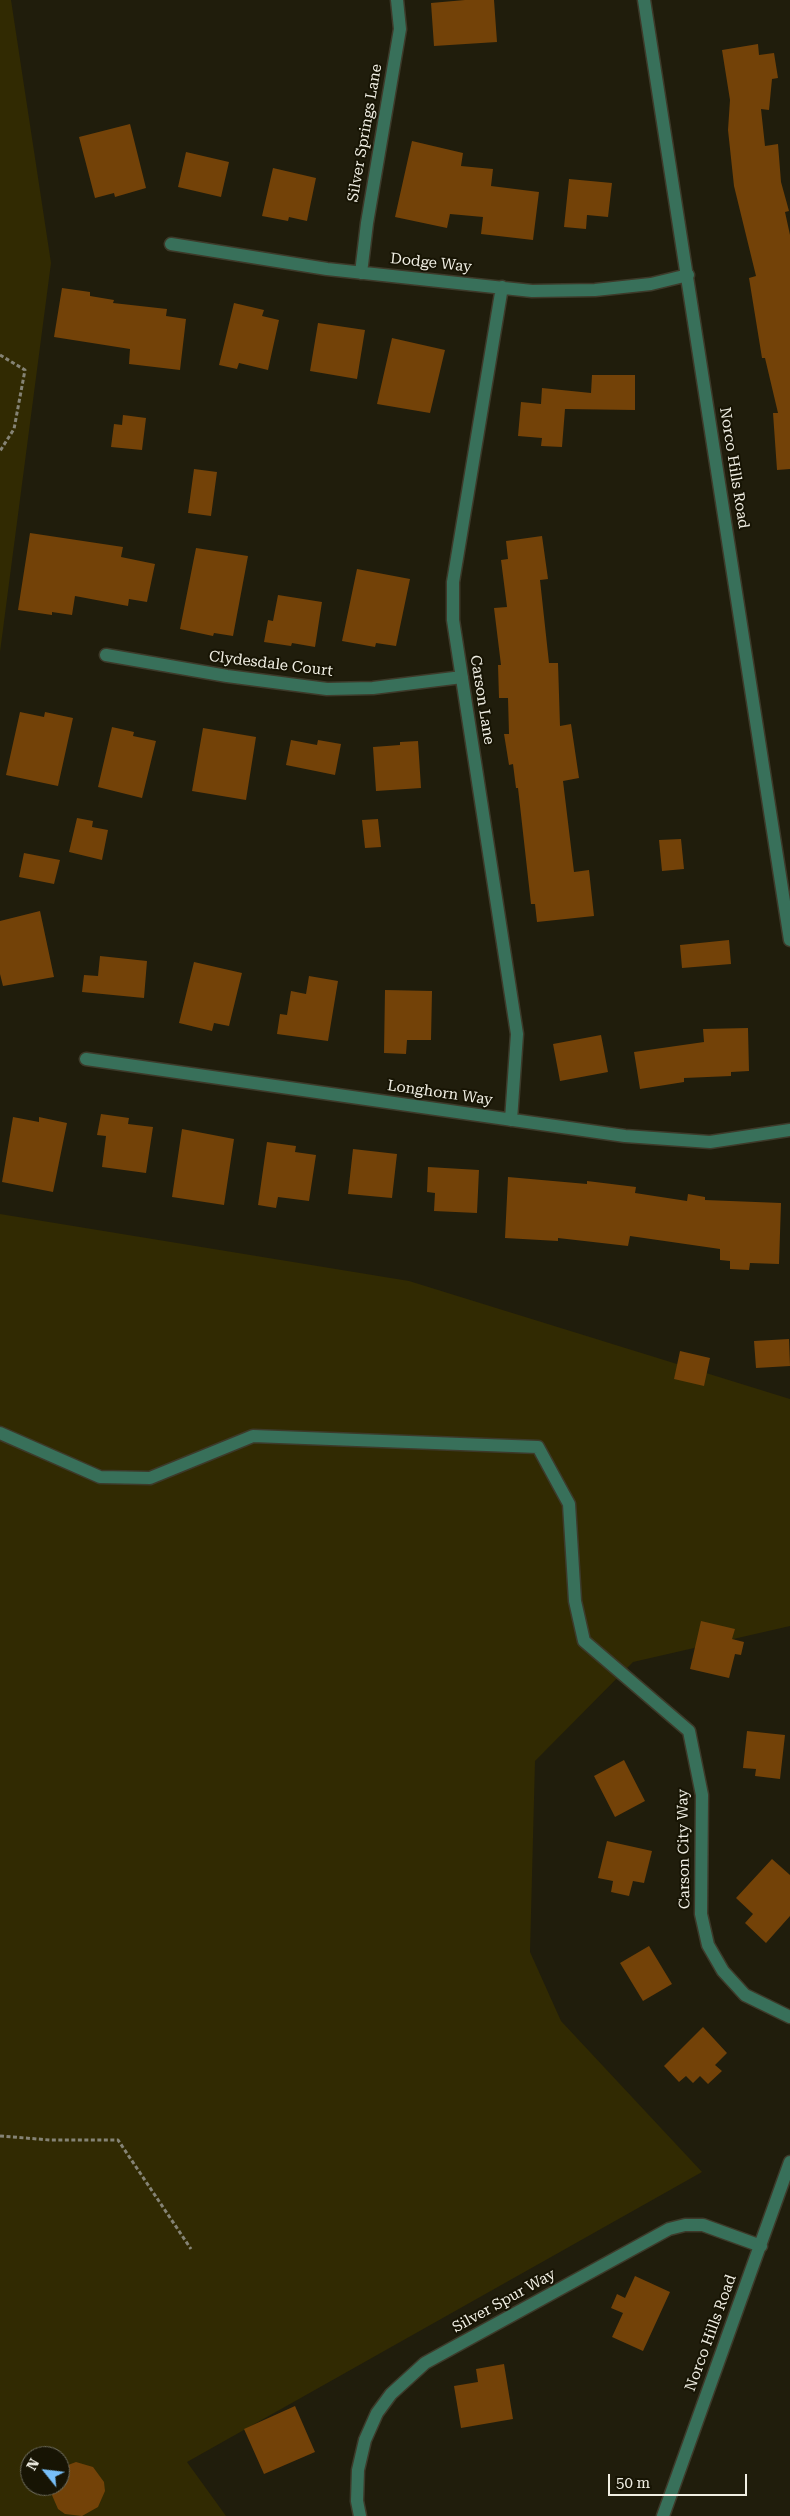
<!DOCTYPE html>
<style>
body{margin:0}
#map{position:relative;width:790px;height:2516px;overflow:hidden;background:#201d0c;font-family:"Roboto Serif",serif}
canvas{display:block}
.north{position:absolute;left:20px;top:2446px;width:50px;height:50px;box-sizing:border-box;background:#171404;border:1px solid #6e6c5e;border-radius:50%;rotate:299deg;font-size:14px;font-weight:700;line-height:20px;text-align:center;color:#f1efe4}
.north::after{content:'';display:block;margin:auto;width:18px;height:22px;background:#78bff8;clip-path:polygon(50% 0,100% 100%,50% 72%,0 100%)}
.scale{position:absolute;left:608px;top:2474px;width:139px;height:22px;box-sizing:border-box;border:2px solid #f1efe4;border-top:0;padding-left:6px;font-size:15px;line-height:18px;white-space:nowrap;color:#f1efe4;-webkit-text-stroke:4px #171404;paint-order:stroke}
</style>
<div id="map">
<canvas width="790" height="2516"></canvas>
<div class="north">N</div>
<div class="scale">50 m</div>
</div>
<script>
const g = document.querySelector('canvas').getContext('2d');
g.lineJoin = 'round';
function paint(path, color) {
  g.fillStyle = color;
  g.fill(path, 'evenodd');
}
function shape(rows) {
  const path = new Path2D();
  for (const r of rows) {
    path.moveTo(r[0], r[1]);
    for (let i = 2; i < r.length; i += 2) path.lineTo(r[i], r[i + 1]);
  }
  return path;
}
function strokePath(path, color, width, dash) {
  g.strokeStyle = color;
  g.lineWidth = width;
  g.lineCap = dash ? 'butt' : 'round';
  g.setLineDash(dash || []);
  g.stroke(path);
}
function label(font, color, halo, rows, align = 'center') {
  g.font = font + ' "Roboto Serif",serif';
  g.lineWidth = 4;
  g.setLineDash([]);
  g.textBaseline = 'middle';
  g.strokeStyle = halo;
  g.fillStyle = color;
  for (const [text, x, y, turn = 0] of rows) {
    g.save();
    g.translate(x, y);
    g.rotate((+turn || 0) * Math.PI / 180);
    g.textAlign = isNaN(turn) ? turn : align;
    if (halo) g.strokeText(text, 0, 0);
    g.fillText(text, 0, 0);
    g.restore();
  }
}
const green = shape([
 [0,0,11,0,51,263,0,652],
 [0,1214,409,1281,790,1399,790,1626,633,1662,535,1761,530,1952,561,2021,702,2172,187,2462,226,2516,0,2516],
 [30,2456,60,2456,60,2486,30,2486]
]);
const building = shape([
 [465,0,494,0,497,42,434,46,431,3],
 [758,44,759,55,774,53,778,78,772,79,769,110,761,109,765,146,778,144,781,182,789,211,785,212,790,235,790,469,777,470,773,413,778,413,765,358,762,358,749,278,756,276,734,186,728,130,730,100,722,50],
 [130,124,146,188,115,197,114,193,95,198,79,137],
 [412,141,463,153,461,166,493,169,491,186,539,192,533,240,481,234,483,217,450,214,447,228,395,217],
 [186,152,229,162,221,197,178,187],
 [273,168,316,178,307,221,289,217,288,221,262,216],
 [569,179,612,183,608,217,587,215,586,229,564,227],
 [62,288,90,292,90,296,114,300,113,303,167,309,166,316,186,319,180,370,129,364,130,349,54,337],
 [234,303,264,310,262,316,279,320,268,370,239,363,237,369,219,365],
 [318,323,365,330,357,379,310,371],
 [392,338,445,350,430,413,377,404],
 [592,375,635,375,635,410,565,409,562,447,541,446,542,438,518,436,521,402,541,404,542,388,591,393],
 [123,415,146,418,142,450,111,447,114,424,122,425],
 [194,469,217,472,211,516,188,513],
 [30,533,123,547,121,557,155,564,147,602,129,599,128,606,75,596,72,615,52,612,52,615,18,610],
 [542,536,548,579,540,580,549,663,558,663,560,726,571,724,579,778,563,781,574,872,589,870,594,916,537,922,535,904,531,904,518,788,516,788,513,764,509,765,504,734,509,734,508,698,499,698,498,665,501,665,494,608,507,607,501,560,508,559,506,541],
 [196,548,248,556,233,636,214,633,213,636,180,629],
 [357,569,410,579,396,646,376,643,375,647,342,641],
 [278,595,322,602,315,647,292,643,291,646,264,642,268,620,273,621],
 [20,712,44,717,45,712,73,718,58,786,6,775],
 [112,727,134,732,133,736,156,741,142,798,98,787],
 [203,728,256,737,246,800,192,791],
 [291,740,317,745,318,740,341,744,335,775,286,765],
 [418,741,421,788,376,791,373,747,400,745,400,742],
 [77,818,93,821,92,827,108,830,102,860,69,852],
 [378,819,381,847,365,848,362,820],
 [681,839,684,869,662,871,659,840],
 [24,853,60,860,54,884,19,877],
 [40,911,54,977,3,986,0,974,0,921],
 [729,940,731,964,682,968,680,945],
 [100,956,147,961,144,998,82,992,84,975,98,976],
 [194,962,242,973,229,1026,214,1023,212,1031,179,1023],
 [309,976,338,981,328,1041,277,1034,280,1014,287,1015,291,991,306,994],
 [385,990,432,991,431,1040,407,1040,406,1054,384,1053],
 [748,1028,749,1071,731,1072,731,1076,684,1078,684,1082,640,1089,634,1052,704,1042,703,1029],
 [601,1035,608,1072,560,1081,553,1044],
 [101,1114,129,1118,128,1124,153,1127,146,1173,102,1167,106,1136,97,1135],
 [13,1117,39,1122,39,1117,67,1123,53,1192,2,1182],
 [182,1129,234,1139,224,1205,172,1197],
 [267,1142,296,1146,295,1152,316,1155,309,1201,278,1197,276,1208,258,1205],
 [353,1149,397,1154,392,1198,348,1194],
 [428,1167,479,1170,477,1213,434,1211,435,1193,427,1192],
 [508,1177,587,1184,587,1181,636,1187,635,1193,687,1201,688,1194,705,1197,705,1200,781,1203,779,1264,750,1263,749,1270,730,1269,730,1261,720,1260,720,1249,630,1236,628,1246,558,1238,558,1241,505,1238],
 [789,1339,790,1366,756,1368,754,1341],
 [680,1351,710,1358,704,1386,674,1379],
 [701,1621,735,1629,732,1639,744,1642,741,1655,735,1654,729,1678,690,1669],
 [747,1731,785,1735,780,1779,755,1776,756,1769,743,1768],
 [624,1760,645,1801,615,1817,594,1776],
 [607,1841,652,1851,644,1883,633,1881,629,1896,611,1892,613,1881,598,1878],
 [772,1859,790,1875,790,1916,766,1943,745,1923,753,1914,736,1898],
 [649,1946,672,1984,643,2001,620,1963],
 [703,2027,727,2053,715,2065,722,2071,708,2084,700,2076,693,2083,686,2076,679,2082,664,2066],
 [635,2276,670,2292,643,2351,612,2337,623,2313,611,2308,617,2294,625,2298],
 [504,2364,513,2419,461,2428,454,2386,478,2382,476,2369],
 [295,2406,315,2452,264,2474,244,2429],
 [76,2462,93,2467,104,2482,105,2491,98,2507,82,2516,65,2514,58,2509,48,2486,60,2486,60,2468]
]);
const path = shape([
 [0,355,25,370,14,429,0,451],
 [0,2136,50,2140,118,2140,191,2249]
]);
const minor = shape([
 [644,0,790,940],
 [171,244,327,269,532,291,595,290,651,284,688,275],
 [361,273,367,223,400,29,397,0],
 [502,287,453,582,453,620,517,1034,511,1120],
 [106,655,227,676,327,689,373,688,462,677],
 [86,1059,625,1136,710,1142,790,1130],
 [0,1433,100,1477,150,1478,253,1436,538,1447,569,1504,575,1601,584,1641,689,1731,702,1795,701,1914,708,1945,723,1971,745,1995,790,2017],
 [360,2516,357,2501,358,2470,365,2440,377,2413,391,2394,425,2363,669,2229,685,2225,703,2225,761,2246],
 [663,2516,790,2162]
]);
const streetNames = [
 ["Silver Springs Lane",365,133,-80],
 ["Dodge Way",431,263,6],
 ["Norco Hills Road",734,468,81],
 ["Clydesdale Court",271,664,7],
 ["Carson Lane",482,700,81],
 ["Longhorn Way",440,1093,8],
 ["Carson City Way",684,1849,-91],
 ["Silver Spur Way",504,2301,-29],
 ["Norco Hills Road",711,2333,-70]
];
paint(green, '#312a02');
paint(building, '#734208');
strokePath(minor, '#3d3a2a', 15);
strokePath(path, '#858375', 3, [4, 2.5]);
strokePath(minor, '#38705a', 12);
label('15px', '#f1efe4', '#171404', streetNames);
</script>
